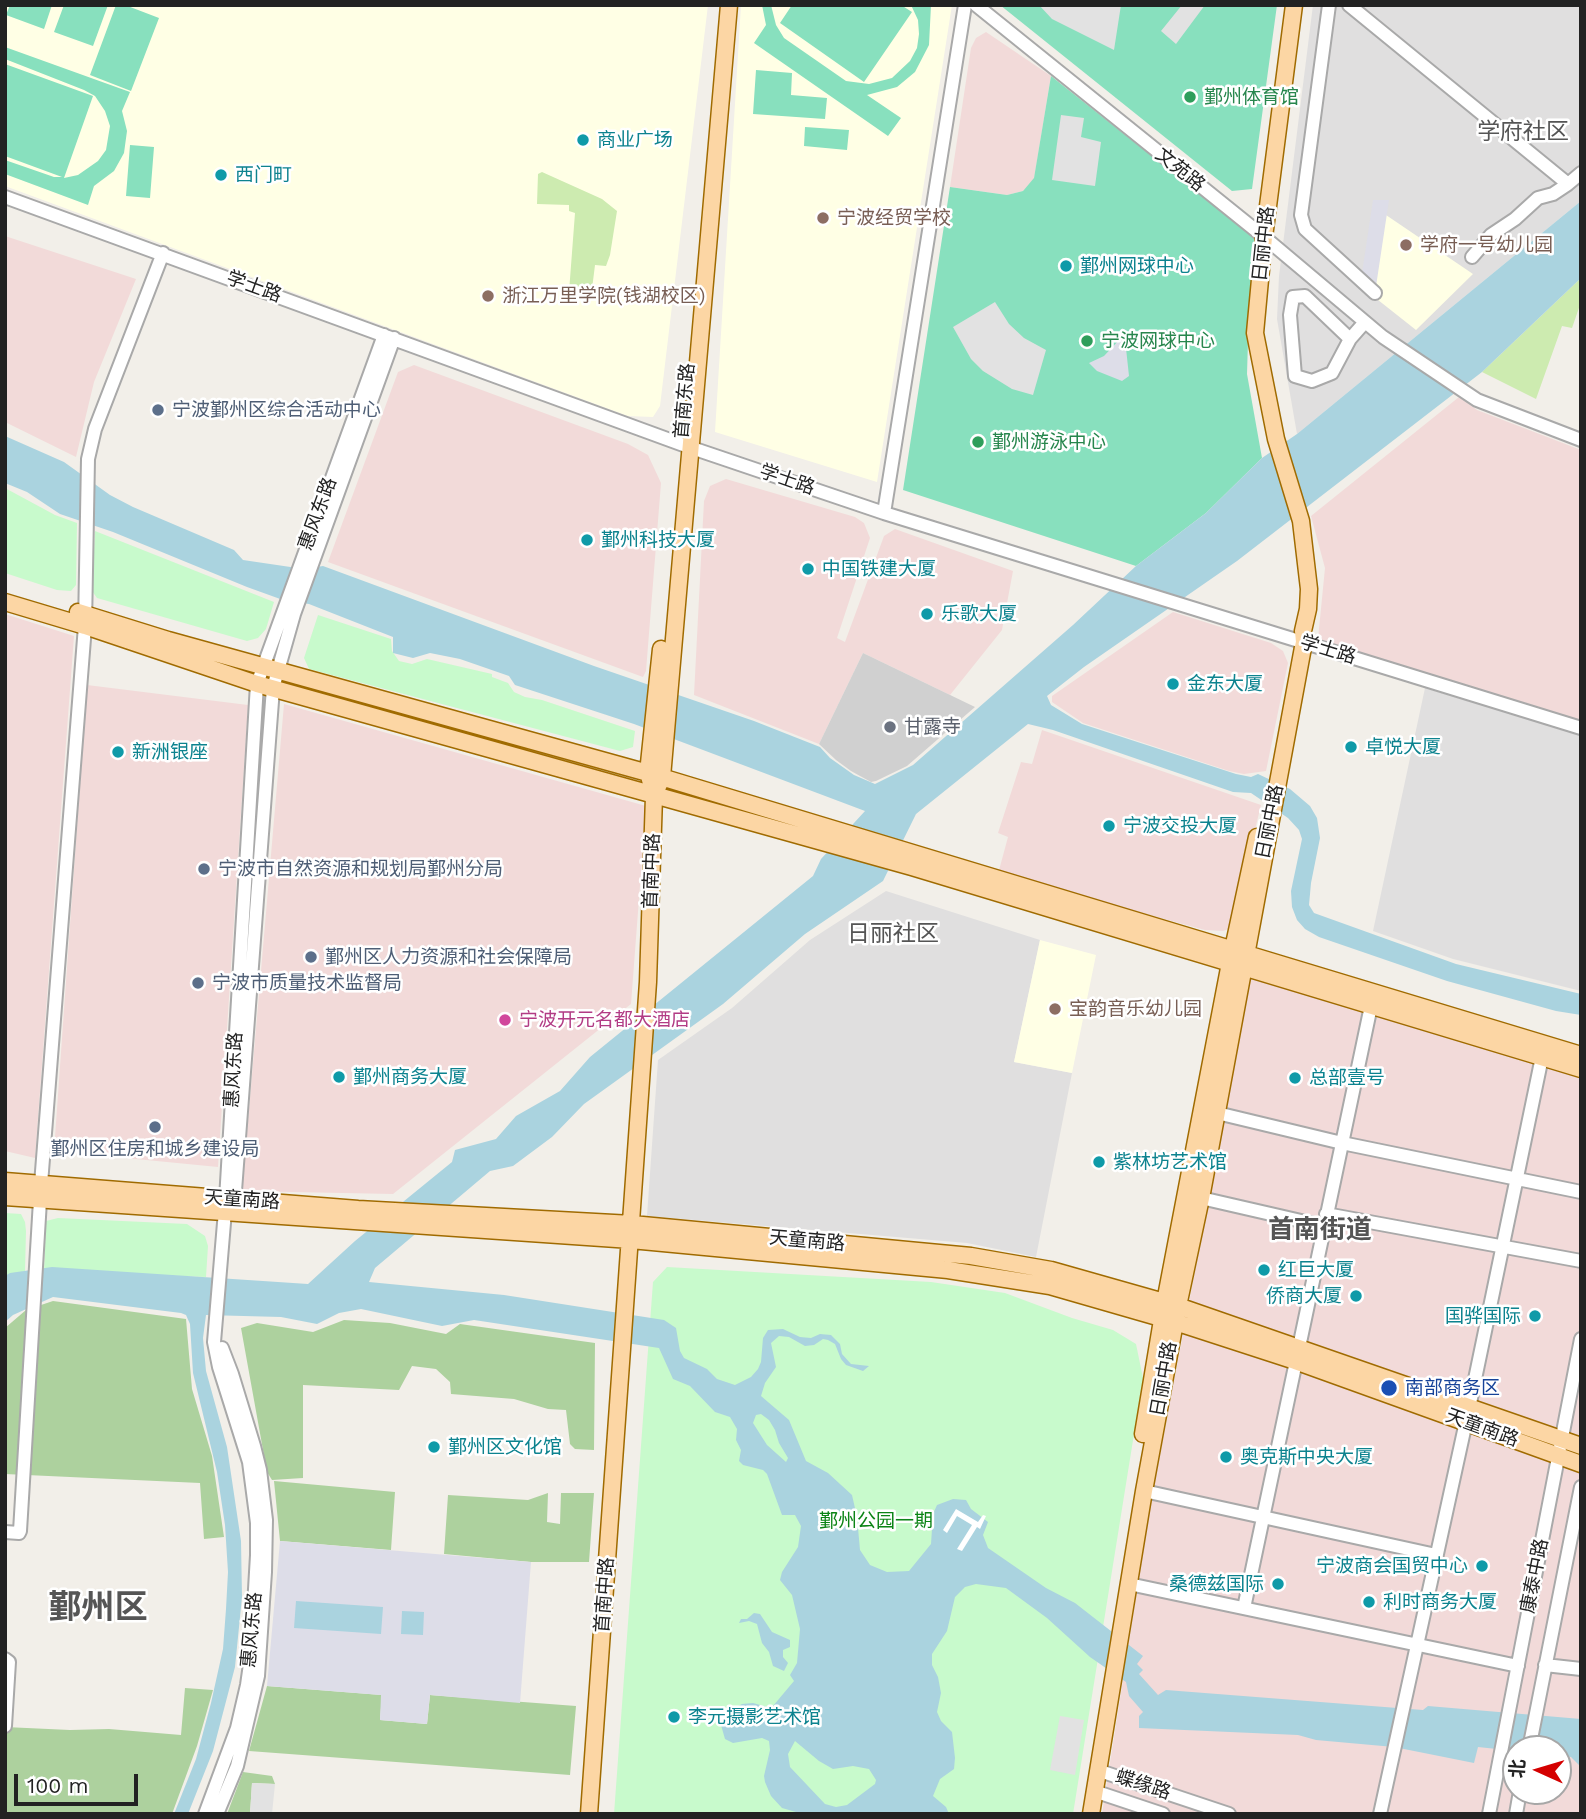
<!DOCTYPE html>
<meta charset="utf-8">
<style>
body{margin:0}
#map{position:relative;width:1586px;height:1819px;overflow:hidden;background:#f2efe9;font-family:"Work Sans","Noto Sans SC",sans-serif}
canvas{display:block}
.frame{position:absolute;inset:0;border:7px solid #222;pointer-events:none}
.north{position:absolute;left:1502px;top:1735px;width:70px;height:70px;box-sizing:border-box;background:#fff;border:2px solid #a7a7a7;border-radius:50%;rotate:274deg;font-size:19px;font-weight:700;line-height:28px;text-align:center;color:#222}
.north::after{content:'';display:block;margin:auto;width:24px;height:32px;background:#d40000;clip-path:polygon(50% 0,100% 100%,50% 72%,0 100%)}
.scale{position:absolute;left:14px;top:1774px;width:124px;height:32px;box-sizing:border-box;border:4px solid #222;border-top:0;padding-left:9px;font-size:21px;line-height:24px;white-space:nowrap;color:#222;-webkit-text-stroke:5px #fff;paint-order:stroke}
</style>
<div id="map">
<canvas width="1586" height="1819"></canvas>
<div class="frame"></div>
<div class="north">北</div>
<div class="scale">100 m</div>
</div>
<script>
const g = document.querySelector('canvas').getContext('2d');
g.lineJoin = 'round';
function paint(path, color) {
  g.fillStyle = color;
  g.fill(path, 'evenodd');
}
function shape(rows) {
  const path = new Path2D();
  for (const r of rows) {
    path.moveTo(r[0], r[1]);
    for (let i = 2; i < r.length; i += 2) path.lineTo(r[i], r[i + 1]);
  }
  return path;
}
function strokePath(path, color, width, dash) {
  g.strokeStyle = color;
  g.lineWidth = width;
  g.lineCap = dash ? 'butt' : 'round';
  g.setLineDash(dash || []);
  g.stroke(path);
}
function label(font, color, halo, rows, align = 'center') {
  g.font = font + ' "Work Sans","Noto Sans SC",sans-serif';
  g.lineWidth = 5;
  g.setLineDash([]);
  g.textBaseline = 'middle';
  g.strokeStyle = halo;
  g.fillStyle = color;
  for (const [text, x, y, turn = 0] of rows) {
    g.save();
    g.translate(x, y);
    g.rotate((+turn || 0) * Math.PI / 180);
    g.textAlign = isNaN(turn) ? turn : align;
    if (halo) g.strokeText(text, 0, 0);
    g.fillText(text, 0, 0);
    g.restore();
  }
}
const residential = shape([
 [1313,5,1581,5,1581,201,1297,434,1277,319,1279,276],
 [1425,688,1581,735,1581,991,1453,959,1373,931],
 [886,891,1040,940,1014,1062,1072,1073,1036,1257,967,1243,647,1216,658,1060,732,1008,810,940]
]);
const commercial = shape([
 [986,32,1051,76,1034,179,1023,191,1007,195,950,187,971,48,976,38],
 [5,236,136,279,94,382,76,457,5,422],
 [414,365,628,444,648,455,661,483,646,671,643,677,328,562,398,372],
 [1459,397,1477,410,1581,450,1581,722,1318,639,1325,568,1311,516],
 [726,479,855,517,864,523,870,538,837,638,845,642,884,536,895,529,1013,571,1002,630,950,695,863,653,819,744,694,695,704,501,710,486],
 [1173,612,1271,643,1283,651,1288,663,1266,771,1244,774,1229,771,1083,723,1052,702,1052,696],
 [5,614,74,636,35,1158,5,1151],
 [87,685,248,705,218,1167,54,1151],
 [284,704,646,806,631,1004,393,1194,242,1191],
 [1042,730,1261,805,1231,928,1223,931,1205,930,998,874,1008,837,998,833,1021,762,1032,764],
 [1251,976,1581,1075,1581,1814,1102,1814,1149,1513],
 [1516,1749,1558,1749,1558,1791,1516,1791]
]);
const education = shape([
 [5,5,708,5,660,406,653,417,628,416,5,186],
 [741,5,952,5,877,482,715,432],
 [1386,215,1473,274,1416,330,1373,296],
 [1040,940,1096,955,1072,1073,1014,1062]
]);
const religious = shape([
 [863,653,975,707,907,766,876,781,871,782,851,771,836,760,819,744]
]);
const grass = shape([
 [542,172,602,199,617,211,610,255,606,266,595,265,592,289,569,292,575,213,569,211,569,205,537,204,538,174],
 [1581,278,1581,302,1572,328,1562,326,1536,399,1482,372]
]);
const forest = shape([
 [53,1301,186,1319,192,1389,212,1456,224,1537,204,1539,200,1483,5,1474,5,1328,26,1310],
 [344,1320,390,1323,446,1334,460,1324,595,1343,594,1450,575,1449,570,1444,566,1410,548,1409,514,1399,451,1394,450,1382,436,1369,412,1366,399,1390,303,1385,303,1478,272,1480,267,1472,241,1328,257,1323,313,1332],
 [274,1481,395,1492,391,1550,280,1541],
 [548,1493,547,1522,560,1524,561,1493,594,1493,589,1562,531,1562,444,1554,448,1495,528,1500],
 [267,1686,382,1695,380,1720,427,1724,430,1695,576,1706,570,1775,249,1751],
 [185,1688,213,1690,197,1746,172,1814,5,1814,5,1727,70,1730,109,1729,181,1735],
 [243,1772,272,1776,275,1784,252,1783,250,1814,227,1814]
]);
const park = shape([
 [5,488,55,515,77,523,76,585,71,591,57,590,5,573],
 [95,531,274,602,266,629,258,638,247,641,97,598,92,591],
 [318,615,391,639,392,651,399,661,412,664,427,659,492,674,492,677,508,683,514,692,525,697,542,700,635,731,633,747,620,751,309,669,304,658],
 [5,1213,21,1214,25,1222,26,1231,25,1271,5,1278],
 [58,1218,187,1224,205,1236,208,1246,206,1277,44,1271,46,1221],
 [667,1267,931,1282,1005,1293,1072,1318,1113,1330,1136,1344,1143,1378,1073,1814,614,1814,653,1282]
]);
const pitch = shape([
 [10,5,52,5,44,29,6,15],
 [64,5,108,5,93,46,54,32],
 [116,5,125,5,159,18,131,91,90,75],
 [762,5,771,5,776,25,784,38,846,81,869,84,892,78,910,61,917,48,919,34,918,20,911,5,931,5,929,45,915,72,897,87,867,95,901,118,888,136,754,43,766,25],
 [792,5,901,5,912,12,864,82,780,23],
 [1000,5,1277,5,1252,189,1232,191],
 [5,47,130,92,122,111,127,131,124,153,114,171,94,186,88,205,5,174,5,160,54,177,62,177,5,156,5,64,93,96,64,178,78,175,98,161,106,150,110,126,105,111,95,96,84,90,5,59],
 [756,70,792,73,791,95,827,98,825,119,753,114],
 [1051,76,1256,239,1249,308,1247,374,1262,458,1206,513,1136,566,903,490,950,187,1007,195,1023,191,1034,178],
 [805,127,849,130,847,150,804,146],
 [130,145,154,147,150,198,126,196]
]);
const parking = shape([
 [1039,5,1121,5,1114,50,1052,19],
 [1182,5,1205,5,1176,44,1161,31],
 [1061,115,1084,118,1081,137,1101,142,1095,186,1052,180],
 [995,302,1009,324,1024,338,1046,350,1033,395,1012,389,983,371,971,359,953,327],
 [1060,1716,1084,1720,1075,1775,1050,1770],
 [252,1783,275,1784,272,1814,250,1814]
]);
const plaza = shape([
 [1373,200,1389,200,1375,293,1361,280],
 [1120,339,1125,339,1129,376,1122,381,1097,371,1089,363,1104,356],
 [280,1541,531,1562,520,1703,430,1695,427,1724,380,1720,381,1695,267,1686]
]);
const water = shape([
 [1581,201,1581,278,1482,372,1237,561,1084,667,1047,696,1051,705,1082,724,1236,774,1251,777,1258,774,1290,789,1310,806,1317,818,1320,838,1311,883,1309,905,1314,913,1456,964,1581,994,1581,1015,1556,1011,1447,981,1319,937,1305,929,1297,920,1292,907,1291,891,1302,839,1299,830,1288,818,1251,793,1233,792,1053,730,1028,724,916,814,883,881,805,934,723,1004,584,1104,552,1137,513,1166,490,1171,375,1268,369,1282,504,1295,664,1320,676,1328,680,1351,684,1358,707,1369,717,1379,735,1385,751,1377,758,1369,761,1362,763,1338,768,1330,783,1329,800,1337,811,1338,820,1334,831,1335,840,1344,842,1354,851,1364,869,1366,863,1371,846,1365,841,1359,835,1344,828,1340,823,1339,814,1345,805,1346,789,1337,779,1336,771,1343,776,1367,765,1383,761,1396,789,1420,806,1461,828,1473,852,1495,857,1517,860,1550,870,1565,887,1572,909,1571,931,1544,933,1514,937,1505,953,1499,966,1500,971,1509,988,1522,983,1535,988,1548,1046,1588,1075,1603,1143,1656,1137,1664,1143,1670,1139,1674,1158,1695,1166,1690,1423,1710,1428,1706,1581,1719,1581,1767,1571,1757,1558,1755,1558,1749,1516,1749,1516,1751,1478,1747,1474,1763,1394,1747,1316,1740,1298,1735,1139,1728,1139,1716,1143,1712,1129,1696,1126,1682,1090,1657,1047,1618,1006,1588,976,1584,965,1587,955,1597,947,1631,932,1654,932,1665,938,1677,941,1693,937,1712,941,1721,952,1732,955,1758,954,1769,940,1779,933,1796,946,1807,949,1814,803,1814,782,1808,771,1796,765,1782,764,1776,770,1750,769,1741,762,1738,733,1743,725,1739,721,1725,724,1714,742,1704,753,1703,767,1707,773,1706,794,1681,790,1675,797,1663,800,1629,792,1595,780,1580,782,1572,798,1547,801,1526,795,1515,782,1515,767,1474,763,1470,743,1465,739,1461,741,1450,736,1440,737,1429,730,1417,715,1412,690,1386,673,1379,659,1348,474,1320,442,1326,361,1309,339,1313,317,1324,281,1317,206,1315,203,1338,206,1371,227,1447,241,1541,242,1597,235,1667,213,1751,188,1814,174,1814,196,1759,211,1703,223,1649,226,1609,228,1572,225,1525,217,1472,193,1373,190,1324,186,1315,181,1313,53,1297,13,1315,5,1322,5,1276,10,1273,52,1267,308,1284,355,1241,452,1162,455,1150,496,1139,516,1116,560,1091,590,1057,813,876,821,859,865,811,634,724,515,685,509,676,460,659,430,653,413,658,393,653,393,637,309,604,283,600,247,587,113,532,60,514,27,492,5,483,5,436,64,462,110,495,133,507,234,550,243,560,304,569,323,566,594,666,754,721,820,747,830,758,854,775,875,784,913,765,1073,625,1136,566,1206,513,1262,458,1297,434],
 [761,1414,769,1420,775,1430,779,1443,788,1458,786,1462,767,1445,753,1423,756,1415],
 [795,1741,819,1761,833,1769,853,1766,869,1769,876,1780,875,1784,847,1805,836,1807,825,1804,790,1767,788,1754],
 [296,1601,383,1607,381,1634,294,1628],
 [402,1611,424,1612,423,1635,401,1634],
 [754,1613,760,1614,772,1632,790,1640,790,1647,783,1650,783,1657,788,1663,784,1671,773,1666,769,1652,762,1643,757,1624,749,1621,739,1623,741,1619,747,1619]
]);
const pier = shape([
 [956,1509,978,1522,983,1515,986,1516,980,1529,977,1527,962,1551,957,1549,972,1525,957,1516,947,1533,943,1530]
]);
const minor = shape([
 [976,5,1264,237,1383,337,1477,400,1581,440],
 [1329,5,1301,215,1305,229,1375,293],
 [1349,5,1568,184,1581,173],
 [5,197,689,447,884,513,1581,728],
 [1472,257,1491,235,1515,219,1538,198,1553,194,1568,184],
 [1350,339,1305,296,1293,297,1290,315,1295,376,1312,381,1332,373,1350,339,1365,322],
 [884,513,965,5],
 [1217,1113,1342,1143,1581,1192],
 [1201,1198,1323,1226],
 [234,1204,273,688,294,614,394,338],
 [1326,1214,1581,1261],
 [1144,1491,1436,1555],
 [5,1532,19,1533,20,1531,41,1184,85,626,88,459,95,429,163,253],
 [1129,1584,1518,1666],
 [1244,1608,1371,1006],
 [5,1659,9,1662,5,1726],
 [1545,1665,1581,1669],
 [1529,1749,1581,1487],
 [1097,1770,1229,1814],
 [1094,1791,1163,1814],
 [205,1814,237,1728,247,1685,251,1657,257,1555,257,1523,249,1462,219,1367,214,1342,226,1199,257,684,384,335],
 [217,1814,237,1766,258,1676,265,1572,266,1520,260,1470,254,1446,232,1374,222,1348],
 [1380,1814,1469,1408,1542,1057],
 [1489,1814,1581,1339],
 [1516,1814,1520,1791]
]);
const major = shape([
 [5,602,85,626,257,684,912,867,1581,1069],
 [78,612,168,640,648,773,1581,1055],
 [651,783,648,773,661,649],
 [5,1181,358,1209,632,1224,971,1256,1051,1270,1178,1306,1581,1446],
 [5,1197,631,1240,948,1270,1050,1286,1175,1322,1295,1361,1581,1464],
 [1143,1434,1165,1302,1230,963,1257,837],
 [589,1814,648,982,654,796,662,777,729,5],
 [1091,1814,1144,1491,1178,1306,1201,1198,1304,642,1303,631,1308,609,1309,589,1301,521,1276,439,1255,333,1264,237,1294,5]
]);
const markers = [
 [1190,97,7,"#2e9e5b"],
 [583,140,7,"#0f9aa8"],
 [221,175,7,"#0f9aa8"],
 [823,218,7,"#8d6e63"],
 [1406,245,7,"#8d6e63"],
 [1066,266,7,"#0f9aa8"],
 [488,296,7,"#8d6e63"],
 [1087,341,7,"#2e9e5b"],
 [158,410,7,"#5c6f8a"],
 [978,442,7,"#2e9e5b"],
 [587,540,7,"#0f9aa8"],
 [808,569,7,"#0f9aa8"],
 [927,614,7,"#0f9aa8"],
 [1173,684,7,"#0f9aa8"],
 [890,727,7,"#6b7280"],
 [1351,747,7,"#0f9aa8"],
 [118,752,7,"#0f9aa8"],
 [1109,826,7,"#0f9aa8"],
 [204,869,7,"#5c6f8a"],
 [311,957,7,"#5c6f8a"],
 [198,983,7,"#5c6f8a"],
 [1055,1009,7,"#8d6e63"],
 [505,1020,7,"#d1479c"],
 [339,1077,7,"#0f9aa8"],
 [1295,1078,7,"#0f9aa8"],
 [155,1127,7,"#5c6f8a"],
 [1099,1162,7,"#0f9aa8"],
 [1264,1270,7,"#0f9aa8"],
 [1356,1296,7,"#0f9aa8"],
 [1535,1316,7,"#0f9aa8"],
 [1389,1388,9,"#1a4fb4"],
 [434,1447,7,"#0f9aa8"],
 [1226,1457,7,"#0f9aa8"],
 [1482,1566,7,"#0f9aa8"],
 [1278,1584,7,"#0f9aa8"],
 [1369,1602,7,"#0f9aa8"],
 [674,1717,7,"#0f9aa8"]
];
const leisureNames = [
 ["鄞州体育馆",1204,97],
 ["宁波网球中心",1101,341],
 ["鄞州游泳中心",992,442]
];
const cultureNames = [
 ["商业广场",597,140],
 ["西门町",235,175],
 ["鄞州网球中心",1080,266],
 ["鄞州科技大厦",601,540],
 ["中国铁建大厦",822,569],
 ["乐歌大厦",941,614],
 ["金东大厦",1187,684],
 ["卓悦大厦",1365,747],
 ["新洲银座",132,752],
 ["宁波交投大厦",1123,826],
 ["鄞州商务大厦",353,1077],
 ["总部壹号",1309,1078],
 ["紫林坊艺术馆",1113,1162],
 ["红巨大厦",1278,1270],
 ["侨商大厦",1342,1296,"right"],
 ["国骅国际",1521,1316,"right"],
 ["鄞州区文化馆",448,1447],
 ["奥克斯中央大厦",1240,1457],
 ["宁波商会国贸中心",1468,1566,"right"],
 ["桑德兹国际",1264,1584,"right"],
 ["利时商务大厦",1383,1602],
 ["李元摄影艺术馆",688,1717]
];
const streetNames = [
 ["文苑路",1180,170,39],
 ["日丽中路",1264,244,-84],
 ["学士路",254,287,20],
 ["首南东路",685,401,-85],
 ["学士路",787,480,19],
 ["惠风东路",318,514,-70],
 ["学士路",1328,650,17],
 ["日丽中路",1270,822,-79],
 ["首南中路",652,871,-88],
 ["惠风东路",234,1070,-87],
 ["天童南路",242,1200,4],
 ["天童南路",807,1241,5],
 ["日丽中路",1164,1379,-80],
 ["天童南路",1482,1428,20],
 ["康泰中路",1535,1576,-79],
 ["首南中路",605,1595,-86],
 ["惠风东路",252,1630,-85],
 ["蝶缘路",1143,1785,18]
];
const educationNames = [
 ["宁波经贸学校",837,218],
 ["学府一号幼儿园",1420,245],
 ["浙江万里学院(钱湖校区)",502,296],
 ["宝韵音乐幼儿园",1069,1009]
];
const serviceNames = [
 ["宁波鄞州区综合活动中心",172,410],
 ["宁波市自然资源和规划局鄞州分局",218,869],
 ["鄞州区人力资源和社会保障局",325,957],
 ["宁波市质量技术监督局",212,983],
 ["鄞州区住房和城乡建设局",155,1149,"center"]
];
const worshipNames = [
 ["甘露寺",904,727]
];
const hotelNames = [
 ["宁波开元名都大酒店",519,1020]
];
const transitNames = [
 ["南部商务区",1405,1388]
];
const parkNames = [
 ["鄞州公园一期",876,1521]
];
const quarterNames = [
 ["学府社区",1523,132],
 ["日丽社区",893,934]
];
const districtNames = [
 ["首南街道",1320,1230]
];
const townNames = [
 ["鄞州区",98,1608]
];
paint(residential, '#e0dfdf');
paint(commercial, '#f2dad9');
paint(education, '#ffffe5');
paint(religious, '#d0d0d0');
paint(grass, '#cdebb0');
paint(forest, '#add19e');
paint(park, '#c8facc');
paint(pitch, '#88e0be');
paint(parking, '#e2e2e2');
paint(plaza, '#dddde8');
paint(water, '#aad3df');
paint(pier, '#fff');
strokePath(minor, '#a9a9a9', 16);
strokePath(major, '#a06b00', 19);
strokePath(minor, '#fff', 12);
strokePath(major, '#fcd6a4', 16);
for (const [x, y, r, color] of markers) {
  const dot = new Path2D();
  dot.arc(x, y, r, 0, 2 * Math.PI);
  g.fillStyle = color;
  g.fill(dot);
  strokePath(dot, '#fff', 2.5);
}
label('19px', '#27864d', '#fff', leisureNames, 'left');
label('19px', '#0d838f', '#fff', cultureNames, 'left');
label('19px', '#222', '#fff', streetNames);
label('19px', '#785e54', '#fff', educationNames, 'left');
label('19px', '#4e5e75', '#fff', serviceNames, 'left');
label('19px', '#5b616d', '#fff', worshipNames, 'left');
label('19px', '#b23c85', '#fff', hotelNames, 'left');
label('19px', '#164399', '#fff', transitNames, 'left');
label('19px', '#0c8416', '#fff', parkNames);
label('23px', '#555', '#fff', quarterNames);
label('bold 26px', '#555', '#fff', districtNames);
label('bold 33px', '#555', '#fff', townNames);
</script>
